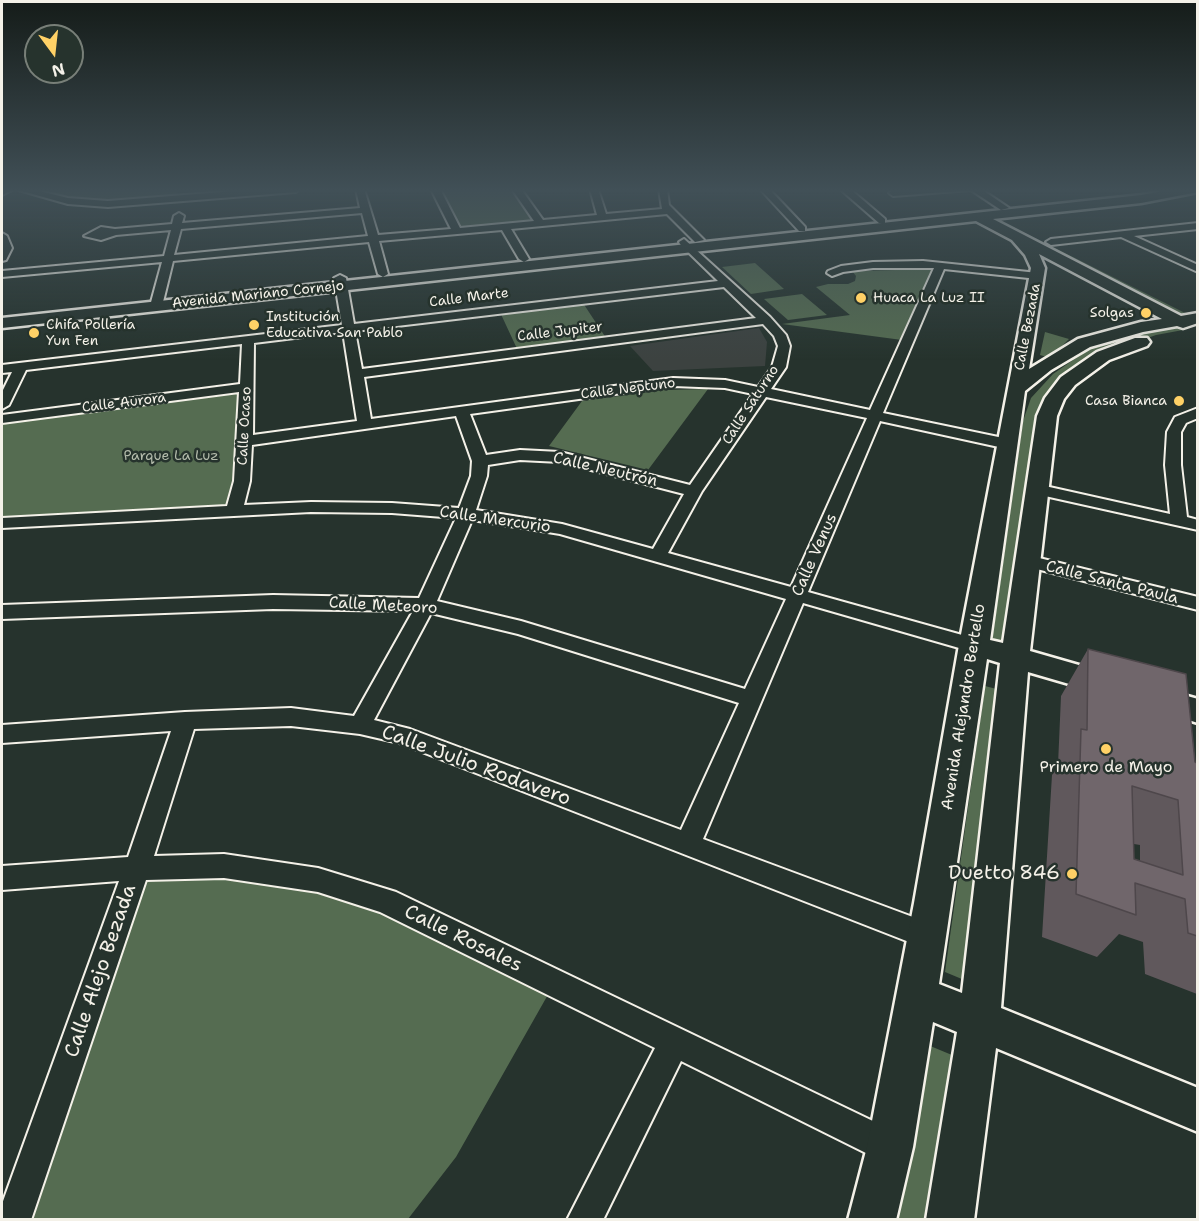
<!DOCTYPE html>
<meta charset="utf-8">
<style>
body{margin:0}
#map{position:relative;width:1199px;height:1221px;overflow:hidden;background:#26332d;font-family:"Shantell Sans",sans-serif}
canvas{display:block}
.frame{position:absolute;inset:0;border:3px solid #f4f1e8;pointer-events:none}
.north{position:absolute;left:24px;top:24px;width:60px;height:60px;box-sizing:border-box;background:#26332d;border:2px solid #787f78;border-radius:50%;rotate:165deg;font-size:16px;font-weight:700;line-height:24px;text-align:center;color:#f4f1e8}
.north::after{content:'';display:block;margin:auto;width:21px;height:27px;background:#ffd166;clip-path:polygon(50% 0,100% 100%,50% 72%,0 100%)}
</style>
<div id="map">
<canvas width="1199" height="1221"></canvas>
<div class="frame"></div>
<div class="north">N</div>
</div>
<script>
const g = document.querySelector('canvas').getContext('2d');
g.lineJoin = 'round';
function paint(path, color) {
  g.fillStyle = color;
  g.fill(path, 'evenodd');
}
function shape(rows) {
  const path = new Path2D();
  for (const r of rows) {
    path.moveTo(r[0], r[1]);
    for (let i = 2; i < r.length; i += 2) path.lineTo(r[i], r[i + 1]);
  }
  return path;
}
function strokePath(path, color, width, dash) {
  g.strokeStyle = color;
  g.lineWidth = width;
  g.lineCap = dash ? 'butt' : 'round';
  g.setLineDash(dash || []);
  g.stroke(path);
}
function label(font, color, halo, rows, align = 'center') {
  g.font = font + ' "Shantell Sans",sans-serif';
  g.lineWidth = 5;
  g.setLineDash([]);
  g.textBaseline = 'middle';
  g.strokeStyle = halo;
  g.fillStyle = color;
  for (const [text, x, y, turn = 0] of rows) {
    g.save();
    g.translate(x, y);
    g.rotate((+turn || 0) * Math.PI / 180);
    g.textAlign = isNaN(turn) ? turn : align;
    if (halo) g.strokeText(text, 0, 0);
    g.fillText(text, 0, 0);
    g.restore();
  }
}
const built = shape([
 [759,328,767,342,765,366,653,371,630,346]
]);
const green = shape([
 [31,189,179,189,176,198,108,202,78,199],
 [441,189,510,189,533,222,460,229],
 [991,220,999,220,1189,315,1186,317,1175,316],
 [755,263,784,289,751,294,722,267],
 [937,269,902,340,782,324,850,315,816,287,828,284,848,284,855,281,856,276,852,271],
 [802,294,827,315,788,320,764,299],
 [581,300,608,341,519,353,499,310],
 [1176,326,1183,330,1156,335,1119,348,1080,367,1050,391,1039,421,1014,642,992,640,1023,421,1031,398,1053,374,1089,349,1137,333],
 [1045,332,1069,339,1050,358,1040,355],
 [247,387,234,511,2,523,2,419],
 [708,389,648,470,549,446,582,401,664,390],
 [985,686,1008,692,969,982,945,972],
 [137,868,318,880,554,984,456,1157,408,1219,13,1220],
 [923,1043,964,1060,934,1219,882,1220]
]);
const street = shape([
 [2,189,14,189,2,195,2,189],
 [15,189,31,189,68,198,108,201,260,189,300,189,296,192,108,207,68,204,15,189],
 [356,189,364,189,378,235,451,229,431,189,440,189,460,228,534,221,512,189,521,189,543,220,597,215,590,189,598,189,606,214,662,209,659,189,667,189,669,205,704,240,695,242,667,214,511,229,529,259,524,262,519,259,502,230,379,241,388,274,383,277,378,274,369,242,173,261,162,306,156,310,150,306,162,262,2,277,2,271,164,256,171,230,116,235,101,240,84,236,101,227,115,229,172,224,174,216,179,213,184,216,182,223,360,208,356,189],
 [362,213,368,236,174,255,181,229,362,213],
 [760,189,769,189,805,227,805,231,799,231,760,189],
 [840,189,850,189,885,219,885,223,879,223,840,189],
 [913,189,981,189,1009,208,1001,210,971,190,893,196,889,193,893,190,913,189],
 [1198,223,1198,229,1134,236,1198,265,1198,272,1121,237,1051,245,1046,242,1051,239,1198,223],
 [2,233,7,236,12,248,6,260,2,261,2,233],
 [684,239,770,317,786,335,790,346,786,367,771,389,870,410,934,268,873,268,843,272,832,276,827,273,828,271,841,266,873,262,923,261,1038,273,1043,276,1038,279,944,269,883,413,1008,439,1016,444,1008,449,880,421,808,592,980,640,983,645,980,650,973,652,803,603,703,839,937,926,941,936,937,946,927,949,399,743,360,734,291,726,194,729,154,856,224,854,318,868,396,892,902,1135,907,1147,902,1159,890,1164,878,1159,681,1061,603,1220,567,1220,655,1048,380,912,318,892,224,878,146,880,31,1220,2,1220,2,1204,119,881,2,890,2,866,128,857,171,731,2,743,2,725,185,712,291,708,354,716,413,611,273,609,2,619,2,605,273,595,419,598,456,518,392,513,311,512,2,528,2,518,227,506,234,481,239,392,2,423,2,415,240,384,242,344,26,370,9,405,2,409,2,392,12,372,2,373,2,365,342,325,334,278,340,275,346,278,354,324,718,281,680,244,679,242,684,239],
 [724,287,756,318,362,369,355,331,724,287],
 [763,324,774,336,778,346,772,367,758,387,725,380,673,378,371,419,364,377,763,324],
 [343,332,357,421,253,435,254,343,343,332],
 [673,386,725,388,753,394,690,485,560,452,520,450,486,455,470,414,673,386],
 [766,397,867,418,791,587,668,553,702,491,766,397],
 [456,416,472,461,471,476,459,508,392,503,311,502,244,505,250,481,252,445,456,416],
 [520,460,560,462,684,494,653,549,562,524,476,510,487,476,488,465,520,460],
 [472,520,560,534,786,599,745,689,521,621,437,601,472,520],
 [431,613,518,634,739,703,681,830,410,729,374,720,431,613],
 [1198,408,1198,418,1186,423,1181,432,1181,465,1187,517,1198,520,1198,530,1036,494,1028,489,1036,484,1170,514,1165,465,1167,432,1175,417,1198,408],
 [1027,555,1198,597,1198,610,1021,565,1018,561,1021,557,1027,555]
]);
const secondary = shape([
 [1174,189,1198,189,1198,192,1141,203,993,219,1181,316,1198,313,1198,323,1183,328,1177,326,1143,332,1090,347,1051,370,1025,391,990,640,1003,643,1037,416,1045,398,1061,377,1097,352,1135,338,1147,338,1150,342,1147,346,1109,360,1075,385,1064,399,1057,416,1030,651,1117,676,1122,684,1117,692,1107,695,1028,672,1001,1008,1198,1088,1198,1132,996,1048,974,1220,926,1220,957,1032,933,1022,913,1147,896,1220,848,1220,867,1147,914,903,959,645,1031,268,1025,255,1012,240,976,221,2,328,2,318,1141,195,1174,189],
 [1039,254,1162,319,1141,322,1078,339,1029,369,1045,268,1039,254],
 [987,659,1000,663,962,993,939,984,987,659],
 [1155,687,1198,699,1198,723,1144,706,1140,698,1144,690,1155,687]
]);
const wall = shape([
 [1088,649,1195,762,1197,763,1197,994,1145,974,1143,942,1119,934,1097,957,1042,937,1052,775,1058,765,1061,696],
 [1134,844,1140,845,1140,861,1134,859]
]);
const building = shape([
 [1088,649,1186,674,1195,762,1197,763,1197,936,1188,933,1185,899,1135,883,1136,915,1076,894,1081,729,1087,730,1088,649],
 [1132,786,1178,800,1183,875,1134,859,1132,786]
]);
const markers = [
 [861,298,6,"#ffd166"],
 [1146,313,6,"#ffd166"],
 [254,325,6,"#ffd166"],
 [34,333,6,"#ffd166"],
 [1179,401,6,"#ffd166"],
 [1106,749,6,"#ffd166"],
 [1072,874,6,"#ffd166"]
];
const farStreetnames = [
 ["Avenida Mariano Cornejo",258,295,-6],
 ["Calle Marte",469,298,-7],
 ["Calle Bezada",1028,327,-79],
 ["Calle Jupiter",560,332,-7],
 ["Calle Neptuno",628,389,-7],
 ["Calle Aurora",124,403,-7],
 ["Calle Saturno",751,405,-57],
 ["Calle Ocaso",245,426,-87]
];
const farPoinames = [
 ["Huaca La Luz II",873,298],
 ["Solgas",1134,313,"right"],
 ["Institución",266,317],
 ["Educativa San Pablo",266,333],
 ["Chifa Pollería",46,325],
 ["Yun Fen",46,341],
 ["Casa Bianca",1167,401,"right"]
];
const farParknames = [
 ["Parque La Luz",171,456]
];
const streetNames = [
 ["Calle Neutrón",605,470,13],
 ["Calle Mercurio",495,520,8],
 ["Calle Venus",815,555,-66],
 ["Calle Santa Paula",1112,583,14],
 ["Calle Meteoro",383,606,3],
 ["Avenida Alejandro Bertello",964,707,-81]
];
const poiNames = [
 ["Primero de Mayo",1106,768]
];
const nearStreetnames = [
 ["Calle Julio Rodavero",476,766,20],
 ["Calle Rosales",463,939,26],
 ["Calle Alejo Bezada",101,971,-71]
];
const nearPoinames = [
 ["Duetto 846",1060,874]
];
paint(built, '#3c4240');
paint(green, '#556c51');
strokePath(street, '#f4f1e8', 4);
strokePath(secondary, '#f4f1e8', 5);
paint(street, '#26332d');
paint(secondary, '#26332d');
paint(wall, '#60585c');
paint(building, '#70666b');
strokePath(building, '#4e474b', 1.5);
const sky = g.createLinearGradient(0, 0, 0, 360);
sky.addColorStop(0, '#151c19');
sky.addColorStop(0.53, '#415057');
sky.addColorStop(1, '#41505700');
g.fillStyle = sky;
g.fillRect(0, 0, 1199, 360);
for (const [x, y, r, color] of markers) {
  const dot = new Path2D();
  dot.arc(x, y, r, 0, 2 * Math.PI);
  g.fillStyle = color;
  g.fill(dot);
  strokePath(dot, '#26332d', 2);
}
label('14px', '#f4f1e8', '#26332d', farStreetnames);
label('14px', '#f4f1e8', '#26332d', farPoinames, 'left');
label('14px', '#b4bcac', '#26332d', farParknames);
label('16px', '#f4f1e8', '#26332d', streetNames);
label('16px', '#f4f1e8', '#26332d', poiNames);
label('20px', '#f4f1e8', '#26332d', nearStreetnames);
label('20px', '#f4f1e8', '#26332d', nearPoinames, 'right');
</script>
